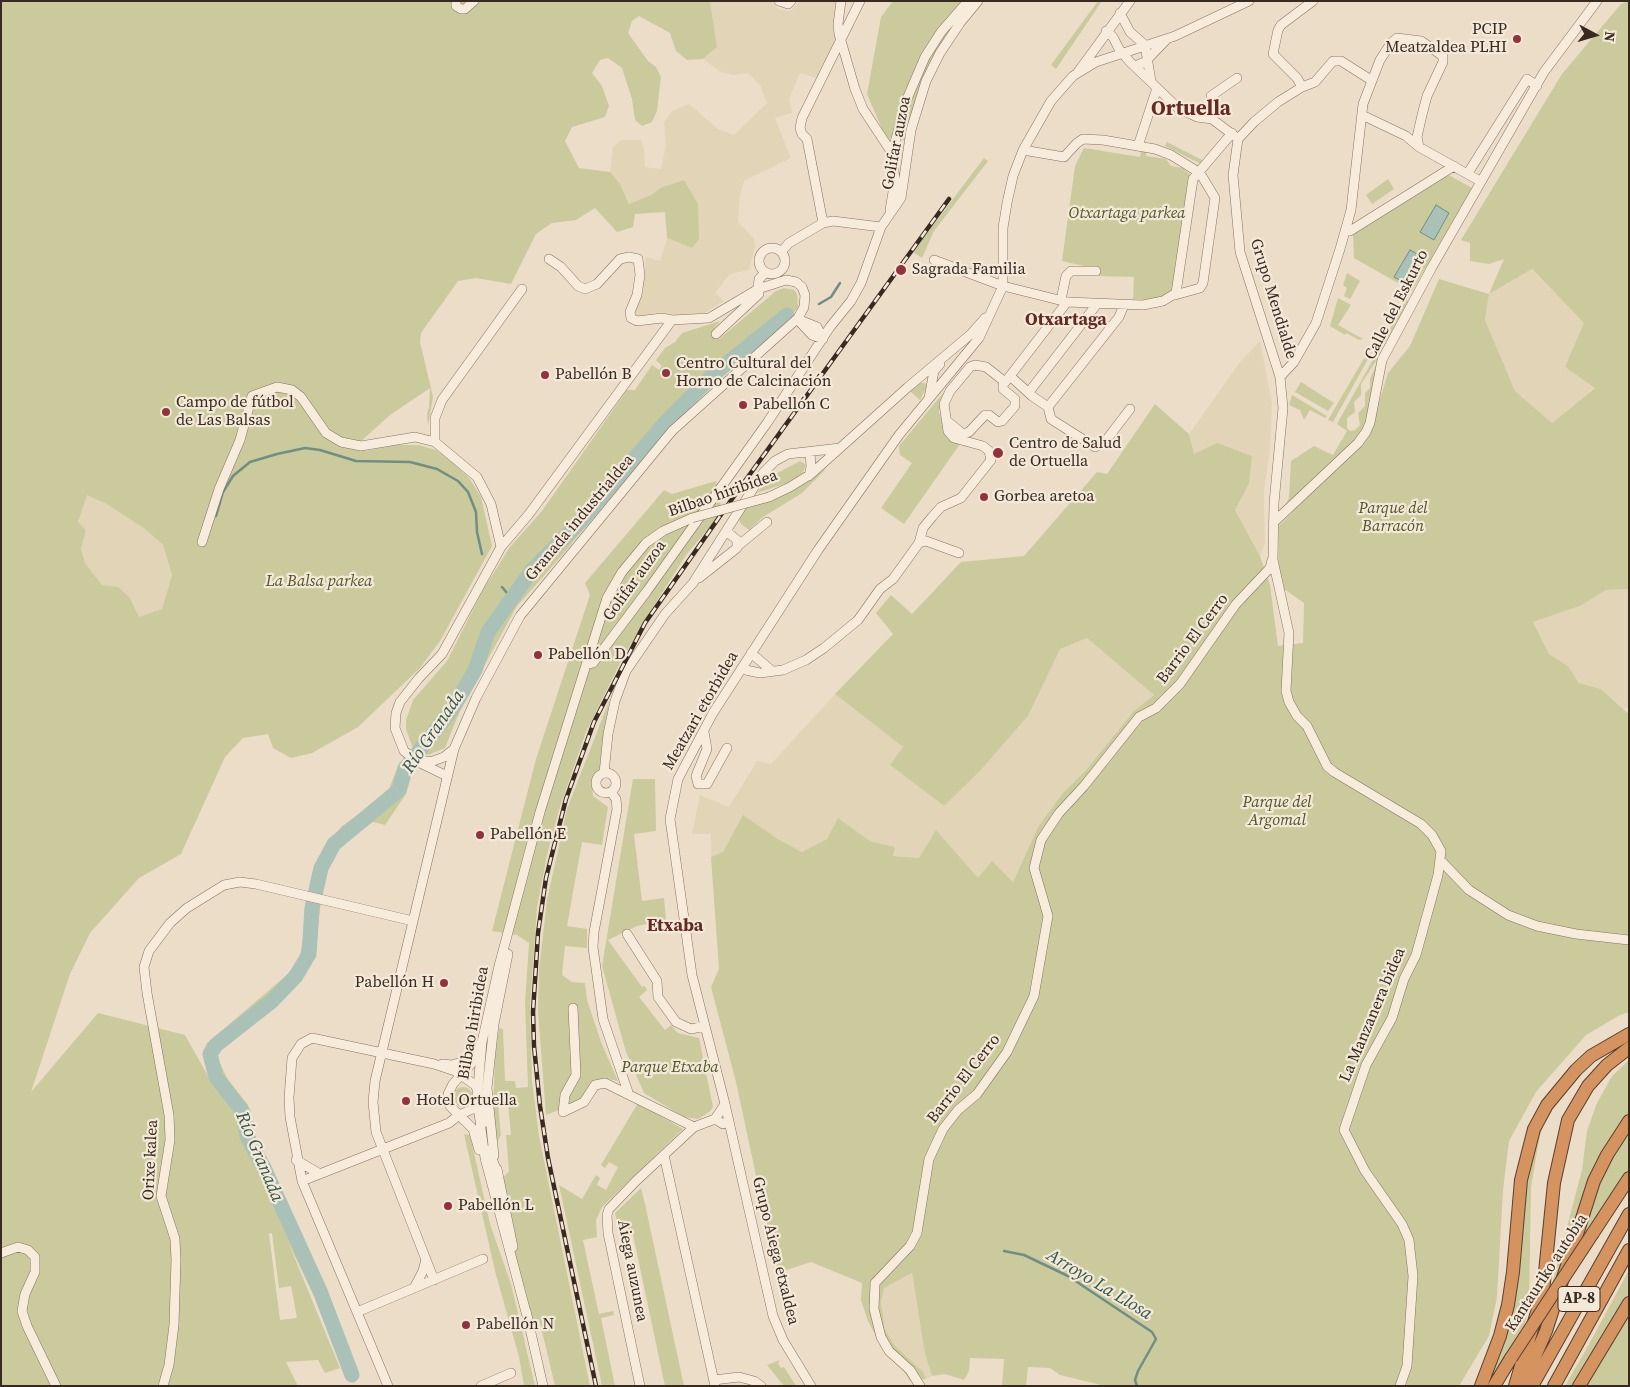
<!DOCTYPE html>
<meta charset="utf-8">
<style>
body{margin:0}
#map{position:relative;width:1630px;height:1387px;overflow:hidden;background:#ecddc9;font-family:"Source Serif 4",serif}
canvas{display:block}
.frame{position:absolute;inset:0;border:2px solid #392a21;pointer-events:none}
.north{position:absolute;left:1570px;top:10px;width:50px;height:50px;-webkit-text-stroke:4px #f4e9d8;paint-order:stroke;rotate:96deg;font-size:14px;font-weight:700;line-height:20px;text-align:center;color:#392a21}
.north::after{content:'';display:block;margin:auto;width:18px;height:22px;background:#392a21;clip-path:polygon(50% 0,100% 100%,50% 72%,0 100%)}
</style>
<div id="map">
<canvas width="1630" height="1387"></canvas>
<div class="frame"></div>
<div class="north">N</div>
</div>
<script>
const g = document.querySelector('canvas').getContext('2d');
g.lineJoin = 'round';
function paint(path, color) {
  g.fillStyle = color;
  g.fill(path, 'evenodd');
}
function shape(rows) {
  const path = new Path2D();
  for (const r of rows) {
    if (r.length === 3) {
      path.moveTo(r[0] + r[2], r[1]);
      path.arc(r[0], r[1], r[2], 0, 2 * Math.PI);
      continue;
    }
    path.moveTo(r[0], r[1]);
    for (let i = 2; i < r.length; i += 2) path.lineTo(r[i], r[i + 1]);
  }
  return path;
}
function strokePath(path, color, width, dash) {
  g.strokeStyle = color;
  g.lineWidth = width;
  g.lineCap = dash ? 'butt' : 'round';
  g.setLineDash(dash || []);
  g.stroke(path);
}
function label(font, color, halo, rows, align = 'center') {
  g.font = font + ' "Source Serif 4",serif';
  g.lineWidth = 4.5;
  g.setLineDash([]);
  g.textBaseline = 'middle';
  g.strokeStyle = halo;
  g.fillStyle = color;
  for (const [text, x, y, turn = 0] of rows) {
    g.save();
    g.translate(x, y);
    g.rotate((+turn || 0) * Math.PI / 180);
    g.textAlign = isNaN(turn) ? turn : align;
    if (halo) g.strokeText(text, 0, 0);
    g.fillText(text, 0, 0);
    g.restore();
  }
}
const farmland = shape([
 [710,1,772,1,778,9,790,11,801,1,835,1,833,28,836,42,816,78,800,73,789,99,792,113,775,118,791,158,744,181,740,196,738,222,754,239,755,247,749,270,730,274,715,293,724,301,705,313,676,315,659,312,639,316,635,314,643,292,646,257,660,261,667,238,692,248,660,188,651,195,629,204,620,184,610,172,613,147,621,140,641,140,644,149,645,167,661,169,666,145,664,122,672,111,689,104,718,129,734,135,767,103,760,85,748,73,734,75,721,72,703,59,717,47],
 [1531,269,1585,324,1565,367,1595,387,1552,423,1515,391,1485,320,1489,294],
 [1260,341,1272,403,1270,449,1264,491,1265,544,1260,556,1235,510,1249,484,1194,454,1189,434,1240,362],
 [87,494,105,503,145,529,163,545,172,575,162,609,139,617,130,598,102,585,85,563,81,549,86,530,78,522],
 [1629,589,1629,706,1625,709,1601,689,1579,683,1568,666,1549,654,1533,622,1580,606,1606,590],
 [1087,638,1154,695,1134,711,1086,770,1062,794,1038,827,1013,882,979,878,919,858,893,856,895,847,870,841,838,818,827,839,802,852,776,838,711,857,711,834,692,834,700,795,729,807,757,761,771,764,835,694,903,747,890,765,944,806,980,771,1028,716,1059,649],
 [912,1273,925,1354,932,1376,926,1379,923,1372,894,1346,885,1329,881,1303,884,1288]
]);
const green = shape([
 [1,1,710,1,717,47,703,59,687,60,676,51,670,33,639,16,632,21,628,33,648,61,656,67,661,77,657,111,652,122,642,126,635,120,632,99,622,68,608,58,600,60,592,73,602,86,609,106,605,117,572,127,565,141,579,168,610,172,620,184,629,204,651,195,660,188,684,180,698,204,699,239,692,248,667,238,665,212,635,214,633,227,617,232,595,208,576,220,552,223,536,234,511,284,476,278,458,281,421,333,420,342,433,397,428,426,427,414,429,407,430,388,390,415,359,443,365,451,396,445,418,445,436,450,453,463,469,478,481,497,492,546,440,641,420,668,358,727,312,753,291,758,273,748,268,734,243,738,225,757,181,854,139,878,90,933,70,974,31,1092,98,1013,185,1035,208,1076,205,1054,206,1044,288,974,300,956,314,874,328,843,342,826,387,794,400,761,412,773,406,794,385,825,373,822,335,849,323,875,316,952,303,978,286,995,223,1044,218,1051,217,1057,227,1078,248,1105,255,1139,296,1228,352,1375,288,1242,340,1368,325,1373,318,1360,286,1362,298,1386,1,1386],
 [87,495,105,503,145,529,163,545,172,575,162,609,139,617,130,598,118,587,102,585,85,563,81,549,86,530,78,522],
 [272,1233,279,1288,291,1286,297,1318,280,1320,269,1234],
 [893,1,973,1,950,31,905,140,886,138,867,94,881,17],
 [1098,1,1102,1,1056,69,1051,65],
 [1629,1,1629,589,1606,590,1580,606,1533,622,1549,654,1568,666,1579,683,1601,689,1629,714,1629,1012,1620,1015,1586,1035,1536,1092,1509,1141,1503,1190,1497,1297,1489,1336,1459,1386,1105,1386,1060,1375,1050,1368,1028,1367,1026,1386,1002,1386,1004,1359,970,1358,969,1371,964,1380,945,1374,932,1376,925,1354,912,1273,884,1288,881,1303,885,1329,894,1345,923,1372,926,1379,910,1381,900,1365,880,1344,868,1321,861,1300,862,1283,811,1262,777,1273,736,1082,711,987,719,969,711,857,723,852,743,815,776,838,802,852,827,839,838,818,870,841,895,847,893,856,919,858,936,830,978,878,992,861,1013,882,1038,827,1062,794,1086,770,1134,711,1154,695,1087,638,1060,649,1028,716,980,771,944,806,890,765,903,747,835,694,893,634,876,613,891,595,912,614,961,562,1024,556,1097,472,1107,474,1155,404,1189,434,1194,454,1217,443,1252,456,1249,484,1235,510,1260,556,1270,585,1278,646,1303,643,1304,603,1284,589,1278,568,1279,526,1370,432,1388,373,1410,346,1439,279,1489,294,1504,259,1489,264,1470,261,1470,243,1461,240,1562,74,1621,4],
 [1532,269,1584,323,1565,367,1595,388,1552,423,1515,391,1485,320,1489,294],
 [1167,142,1202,160,1201,164,1165,146],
 [1084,148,1140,157,1141,152,1146,152,1146,156,1166,159,1171,166,1182,168,1192,176,1173,294,1151,300,1133,299,1134,277,1098,276,1098,269,1062,261,1075,166],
 [984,158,988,161,934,231,922,258,913,252],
 [1447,174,1472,188,1412,291,1354,258,1353,233],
 [1388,179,1394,189,1372,204,1366,195],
 [1347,273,1360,281,1350,299,1344,296,1347,288,1343,285],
 [784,288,794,290,797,294,798,307,795,311,667,428,563,554,517,606,461,708,445,748,428,755,412,746,406,729,406,720,413,700,447,661,483,590,510,547,542,511,627,390,635,390,652,365,659,370,662,366,656,360,665,348,675,342,682,333,720,321,713,330,719,339,776,291],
 [1338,298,1351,305,1338,325,1363,339,1359,340,1346,333,1345,335,1330,326],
 [1406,300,1409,301,1380,355,1361,384,1361,395,1354,402,1355,412,1347,418,1347,428,1350,431,1355,430,1360,425,1358,413,1365,406,1365,393,1370,388,1370,379,1378,361,1369,417,1363,429,1356,439,1282,511,1289,498,1291,461,1314,446,1333,455,1347,431,1337,424],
 [1372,352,1333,422,1328,420,1363,360],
 [1301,382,1334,403,1328,411,1295,392],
 [920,383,925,383,927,386,920,400,910,391],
 [949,386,942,397,939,412,947,434,960,444,904,524,881,508,912,463,900,455,899,446],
 [1292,395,1327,416,1325,418,1310,410,1304,420,1300,410,1289,405],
 [800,461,806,465,802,474,787,483,757,493,770,477],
 [827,468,802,493,763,517,749,530,741,524,739,519,745,508,792,491],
 [716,481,723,516,719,516,686,555,655,604,622,659,586,732,559,810,547,855,537,908,530,1006,532,1081,539,1136,590,1386,555,1386,539,1319,528,1321,499,1182,509,1171,506,1135,511,1135,508,1103,498,1104,501,1135,497,1142,493,1110,495,1056,499,1028,503,1029,505,1081,515,1081,516,1088,528,1087,525,1003,529,943,517,935,492,931,536,759,590,595,585,583,664,490,672,494],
 [609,701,602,762,592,784,593,796,608,807,602,845,582,842,567,926,587,929,587,948,565,946,562,975,572,982,585,983,587,1000,601,1042,618,1081,607,1079,595,1080,579,1102,546,1115,538,1012,539,970,547,900,567,809],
 [633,779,655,779,656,831,634,834,642,901,664,898,666,920,637,926,608,940,642,987,645,986,647,990,639,997,665,1030,671,1025,678,1033,699,1038,713,1107,709,1112,698,1119,684,1117,644,1093,626,1052,602,966],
 [1629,1060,1629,1113,1624,1118,1560,1274,1552,1284,1582,1170,1587,1131,1597,1103,1612,1076],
 [463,1097,10],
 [638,1103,683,1129,602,1207,596,1220,597,1237,583,1240,599,1314,613,1311,614,1315,601,1318,615,1386,602,1386,559,1185,582,1199,596,1175,600,1178,597,1185,606,1190,618,1167,609,1162,605,1168,601,1165],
 [1547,1116,1540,1135,1531,1187,1529,1304,1525,1324,1491,1377,1508,1330,1514,1300,1525,1193,1537,1135],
 [1629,1132,1629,1169,1580,1243,1597,1189,1615,1152],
 [464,1134,470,1135,490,1224,511,1284,535,1386,524,1386,519,1357,495,1271],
 [641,1188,645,1204,684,1386,665,1386,632,1230,619,1232,615,1213],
 [1629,1270,1629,1386,1565,1386,1588,1346],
 [780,1360,778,1363,781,1368,784,1367,796,1386,784,1386,767,1365]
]);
const water = shape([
 [1436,205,1449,213,1434,240,1420,232,1436,205],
 [1410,250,1424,258,1409,285,1394,277,1410,250]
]);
const stream = shape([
 [819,304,831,297,840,283],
 [216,516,223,492,233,476,250,462,277,454,305,448,320,450,356,461,410,462,437,469,458,481,468,492,476,512,477,532,482,554],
 [502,587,512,599],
 [1004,1251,1024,1255,1068,1276,1152,1332,1156,1339,1138,1371,1135,1380,1137,1386]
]);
const river = shape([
 [352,1375,320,1291,265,1170,247,1136,243,1112,216,1077,210,1054,216,1045,272,1001,296,976,309,954,312,908,321,868,334,844,399,790,405,769,453,708,475,670,488,632,532,570,582,520,663,425,716,372,787,315]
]);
const minor = shape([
 [456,1,456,6,461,9,465,9,474,1],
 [779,1,788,4,791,1],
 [841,1,838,24,839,34,855,89,863,109,892,153,895,180,890,210],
 [860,1,802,118,800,128,802,134,807,139,823,223,833,221,881,227,901,198,911,130,926,81,940,53,960,23,978,1],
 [1120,13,1130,32,1145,45,1151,81],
 [1106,31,1113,37,1119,49,1130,62,1178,108,1197,117,1212,119,1236,137],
 [1135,66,1145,62,1167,39],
 [1078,72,1130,1],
 [1371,80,1341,61,1333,61,1315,82,1302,87,1278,102,1254,122,1238,139,1233,175,1240,252,1280,377,1283,408,1274,503,1273,560,1289,633,1286,691,1289,702,1297,716,1307,726,1327,766,1334,772,1421,824,1432,835,1441,851,1438,875,1416,955,1404,979,1392,1018,1366,1065,1344,1130,1365,1171,1402,1224,1409,1240,1413,1276,1407,1366,1400,1386],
 [1302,87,1297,78,1273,54,1278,30,1281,25,1313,1],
 [1212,119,1215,110,1211,96,1237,78],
 [1138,146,1157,88],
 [1419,147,1480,181],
 [1023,150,1064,157,1077,143,1083,139,1103,140,1155,149,1171,155,1200,173,1215,198,1203,283,1200,288,1175,295],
 [892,153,907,99,925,57,941,32,968,1],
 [1468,173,1527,79,1537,86],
 [1345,231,1350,231,1454,166],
 [772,261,13],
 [781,252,789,243,823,223],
 [549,259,561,267,578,286,585,289,597,284,620,259,629,257,638,259,640,275,637,295,630,312,631,318,637,321,662,318,672,320,709,318,758,289,759,279,765,273],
 [934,260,1003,286,1067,302,1143,305,1163,301,1176,293,1193,179,1232,133],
 [1061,300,1066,276,1071,271,1096,271],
 [797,319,817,327,823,339],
 [797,319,812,335,823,339],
 [1010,376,1032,396,1048,407,1119,317,1124,305],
 [1280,377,1294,362,1316,323,1340,249,1351,210,1363,104,1380,60,1391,43,1397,38,1421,41,1443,56,1443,62,1427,96,1422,115,1417,137,1419,147,1406,136,1362,115],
 [1029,392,1097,304],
 [929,398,934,371,940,364],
 [1048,407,1051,419,1054,421,1095,447,1104,443,1130,409],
 [946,420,963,434,969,432,985,415,989,415,998,422,1002,421,1015,406,1015,399,1003,389,1003,385,1067,302],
 [435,442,435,418,442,400,522,289],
 [809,476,811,467,810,452],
 [769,497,790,487,811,474,908,387,971,334,985,318],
 [1273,523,1358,443,1366,432,1370,423,1382,360,1432,267,1544,72,1597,1],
 [202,542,219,489,240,440,252,396,277,387,292,390,301,397,326,433,341,442,361,446,415,437,435,442,477,477,491,504,501,547],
 [919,543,926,541,959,553],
 [739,545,767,522],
 [699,578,737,548,737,540,726,531],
 [751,653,771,670],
 [586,665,593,663,647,591,767,423,830,327,851,301,861,283,881,227],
 [741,669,760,673,783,670,806,660,824,648,858,620,880,589,893,579,919,543,923,528,932,517,941,507,961,498,991,460,989,451,983,446,954,438,948,431,944,404,950,391,970,367,975,365,986,367,1005,382],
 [704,732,707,749,696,776,698,784,707,784,727,748],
 [418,762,433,761,444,757,454,749],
 [604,773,608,734,615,701,626,671,665,614,693,583,763,473,775,461,788,454,840,448],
 [606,783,10],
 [447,776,418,762,404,751,395,728,396,713,400,702,419,678,442,654,501,547,529,514,672,320],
 [611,792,616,799,617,809,594,932,593,947,603,1019,628,1092],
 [1441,861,1469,890,1508,915,1537,926,1576,934,1629,940],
 [627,934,657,981,658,997,676,1022,691,1029,705,1026],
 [573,1008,576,1075,565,1095,563,1112,584,1102,595,1085,605,1083,694,1127],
 [477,1045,471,1064,453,1084,448,1094,450,1106,473,1129,479,1150],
 [442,1064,452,1065,465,1061,474,1051],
 [725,1104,715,1119,723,1124,729,1120],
 [489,1150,498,1175],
 [664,1155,715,1386],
 [494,1156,487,1088,494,1024,508,954],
 [296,1160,320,1174],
 [497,1169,513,1247],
 [302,1181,449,1123,459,1115,475,1108,478,1102],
 [1,1253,18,1247,28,1250,35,1257,35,1272,25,1294,22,1311,27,1326,56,1386],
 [434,1280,376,1132,373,1102,375,1081,454,749,476,698,520,616,672,431,798,318,804,307,805,295,802,287,796,282,786,280,758,289,759,294,716,334],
 [414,1288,423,1271,426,1259],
 [526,1311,543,1386],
 [357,1312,483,1259],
 [527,1316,485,1158,477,1099,482,1042,499,966,540,812,607,598,622,572,646,543,663,531,692,518],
 [714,1380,739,1377,754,1381,761,1386],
 [163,1386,169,1365,174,1325,176,1260,175,1239,161,1196,170,1140,169,1115,147,993,144,967,149,951,170,923,187,908,224,885,240,882,256,884,413,921],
 [388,1386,302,1181,290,1117,289,1098,292,1058,301,1044,312,1038,434,1064,455,1071,475,1085,481,1096,485,1122],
 [481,1386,511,1373],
 [640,1386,608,1233,607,1215,609,1209,636,1181,694,1127,715,1119],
 [811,1386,783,1340,773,1316,725,1104,692,975,670,819,678,779,713,713,818,550,899,435,979,338,1003,286,1003,228,1007,203,1013,176,1023,150,1051,101,1073,76,1096,62,1175,36,1249,1],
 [920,1386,910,1370,889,1351,881,1337,874,1309,875,1283,910,1246,917,1233,929,1159,943,1129,958,1110,977,1094,1007,1052,1034,996,1048,916,1034,868,1041,840,1059,813,1084,786,1139,717,1156,708,1180,684,1236,604,1270,568,1272,560]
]);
const highway = shape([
 [1593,1233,1629,1178],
 [1481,1386,1500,1336,1508,1305,1513,1272,1521,1180,1534,1129,1547,1105,1576,1070,1591,1056,1629,1034],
 [1494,1386,1511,1358],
 [1515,1386,1543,1292,1554,1183,1568,1120,1588,1086,1607,1065,1629,1048],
 [1522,1386,1546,1331,1594,1181,1607,1155,1629,1121],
 [1532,1386,1629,1214],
 [1554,1386,1629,1250],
 [1579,1386,1629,1303]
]);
const rail = shape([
 [596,1386,548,1158,540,1106,534,1046,533,1012,538,933,546,878,566,799,594,722,645,623,732,499,949,199]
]);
const minorBridge = shape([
 [692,518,769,497]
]);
const highwayBridge = shape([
 [1511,1358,1593,1233]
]);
const markers = [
 [1517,39,5,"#93323f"],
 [901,270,6,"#93323f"],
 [666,373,5,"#93323f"],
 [545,375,5,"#93323f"],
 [743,405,5,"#93323f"],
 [166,412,5,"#93323f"],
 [998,453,6,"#93323f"],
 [984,497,5,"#93323f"],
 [538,655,5,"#93323f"],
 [480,835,5,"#93323f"],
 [444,983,5,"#93323f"],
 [406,1101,5,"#93323f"],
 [448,1206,5,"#93323f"],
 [466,1325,5,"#93323f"]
];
const shields = [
 [1579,1299,42]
];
const shieldNames = [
 ["AP-8",1579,1299]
];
const poiNames = [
 ["PCIP",1507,30,"right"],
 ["Meatzaldea PLHI",1507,48,"right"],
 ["Sagrada Familia",912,270],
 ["Centro Cultural del",676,364],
 ["Horno de Calcinación",676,382],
 ["Pabellón B",555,375],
 ["Campo de fútbol",176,403],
 ["de Las Balsas",176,421],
 ["Pabellón C",753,405],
 ["Centro de Salud",1009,444],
 ["de Ortuella",1009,462],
 ["Gorbea aretoa",994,497],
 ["Pabellón D",548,655],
 ["Pabellón E",490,835],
 ["Pabellón H",434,983,"right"],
 ["Hotel Ortuella",416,1101],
 ["Pabellón L",458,1206],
 ["Pabellón N",476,1325]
];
const streetNames = [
 ["Golifar auzoa",897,143,-79],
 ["Grupo Mendialde",1273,299,73],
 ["Calle del Eskurto",1397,305,-63],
 ["Bilbao hiribidea",723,494,-19],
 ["Granada industrialdea",580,518,-50],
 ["Golifar auzoa",635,581,-54],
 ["Barrio El Cerro",1193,639,-53],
 ["Meatzari etorbidea",701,711,-60],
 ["La Manzanera bidea",1373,1015,-67],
 ["Bilbao hiribidea",474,1023,-80],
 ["Barrio El Cerro",964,1079,-52],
 ["Orixe kalea",151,1160,-87],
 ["Grupo Aiega etxaldea",775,1251,76],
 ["Aiega auzunea",632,1271,79],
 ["Kantauriko autobia",1547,1273,-57]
];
const parkNames = [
 ["Otxartaga parkea",1127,214],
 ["Parque del",1393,509],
 ["Barracón",1393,527],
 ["La Balsa parkea",319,582],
 ["Parque del",1277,803],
 ["Argomal",1277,821],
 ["Parque Etxaba",670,1068]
];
const neighbourhoodNames = [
 ["Otxartaga",1066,320],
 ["Etxaba",675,926]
];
const waterNames = [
 ["Río Granada",434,732,-56],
 ["Río Granada",259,1157,67],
 ["Arroyo La Llosa",1099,1285,31]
];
const districtNames = [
 ["Ortuella",1191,110]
];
paint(farmland, '#e2d5b7');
paint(green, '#caca9d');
paint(water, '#a9c1b7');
strokePath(water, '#708f84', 1);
strokePath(stream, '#708f84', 2.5);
strokePath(river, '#a9c1b7', 15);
strokePath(minor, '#886f5f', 10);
strokePath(highway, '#563f32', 14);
strokePath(minor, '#f7ecdc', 9);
strokePath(highway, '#d59360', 12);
strokePath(rail, '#392a21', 4.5);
strokePath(rail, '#f4e9d8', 2.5, [8]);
strokePath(minorBridge, '#886f5f', 10, []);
strokePath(highwayBridge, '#563f32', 14, []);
strokePath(minorBridge, '#f7ecdc', 9);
strokePath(highwayBridge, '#d59360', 12);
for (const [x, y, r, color] of markers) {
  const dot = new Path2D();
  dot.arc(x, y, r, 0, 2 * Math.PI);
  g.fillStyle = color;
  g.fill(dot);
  strokePath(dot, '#f4e9d8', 2);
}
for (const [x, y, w] of shields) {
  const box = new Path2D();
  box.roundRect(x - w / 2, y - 12.5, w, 25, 4);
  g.fillStyle = '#f4e9d8';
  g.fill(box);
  strokePath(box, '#392a21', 1);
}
label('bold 15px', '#392a21', null, shieldNames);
label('16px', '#392a21', '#f4e9d8', poiNames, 'left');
label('16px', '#392a21', '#f4e9d8', streetNames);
label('italic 16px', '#4f5429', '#f4e9d8', parkNames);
label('bold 18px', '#632923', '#f4e9d8', neighbourhoodNames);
label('italic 18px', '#315851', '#f4e9d8', waterNames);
label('bold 21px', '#632923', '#f4e9d8', districtNames);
</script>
